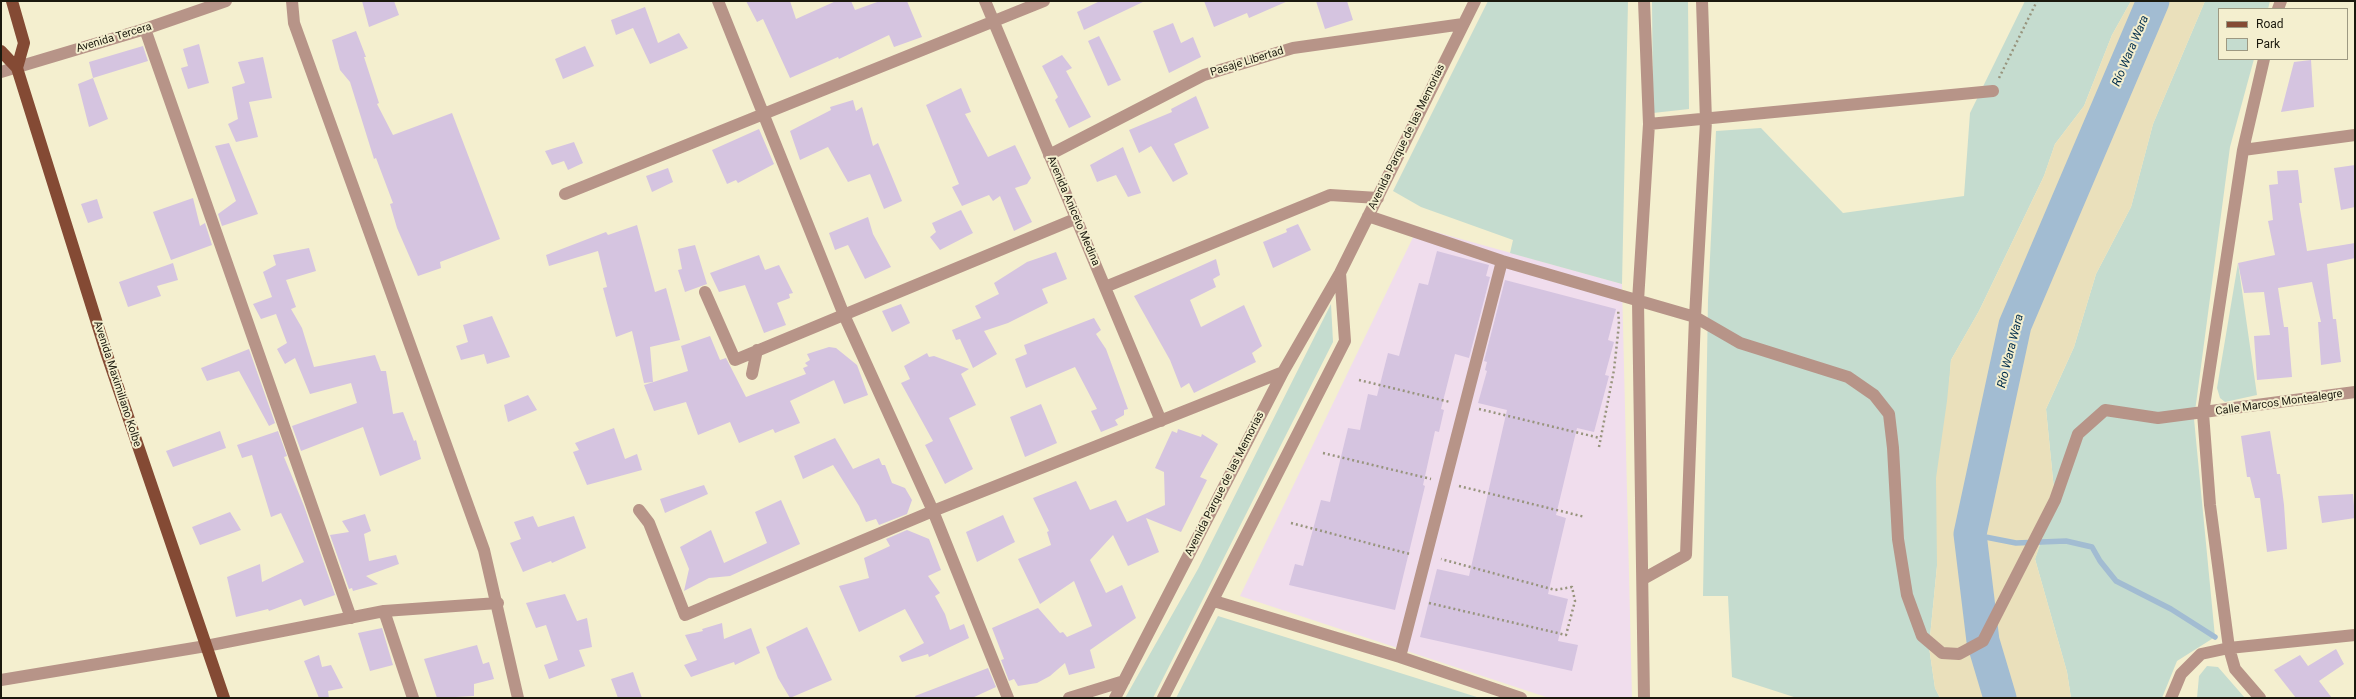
<!DOCTYPE html>
<meta charset="utf-8">
<style>
body{margin:0}
#map{position:relative;width:2356px;height:699px;overflow:hidden;background:#f4efcf;font-family:Roboto,sans-serif}
canvas{display:block}
.frame{position:absolute;inset:0;border:2px solid #1b190e;pointer-events:none}
.legend{position:absolute;left:2218px;top:8px;width:130px;height:52px;box-sizing:border-box;background:#f4efcf;border:1px solid #9d9982;margin:0;padding:5px 7px;list-style:none;font-size:12px;color:#1b190e}
.legend li{display:flex;align-items:center;gap:8px;height:20px}
.legend b{width:20px;border:1px solid #9d9982}
</style>
<div id="map">
<canvas width="2356" height="699"></canvas>
<div class="frame"></div>
<ul class="legend">
<li><b style="height:5px;background:#844a34"></b>Road</li>
<li><b style="height:11px;background:#c5dccf"></b>Park</li>
</ul>
</div>
<script>
const g = document.querySelector('canvas').getContext('2d');
g.lineJoin = 'round';
function paint(path, color) {
  g.fillStyle = color;
  g.fill(path, 'evenodd');
}
function shape(rows) {
  const path = new Path2D();
  for (const r of rows) {
    path.moveTo(r[0], r[1]);
    for (let i = 2; i < r.length; i += 2) path.lineTo(r[i], r[i + 1]);
  }
  return path;
}
function strokePath(path, color, width, dash) {
  g.strokeStyle = color;
  g.lineWidth = width;
  g.lineCap = dash ? 'butt' : 'round';
  g.setLineDash(dash || []);
  g.stroke(path);
}
function label(font, color, halo, rows, align = 'center') {
  g.font = font + ' Roboto,sans-serif';
  g.lineWidth = 4;
  g.setLineDash([]);
  g.textBaseline = 'middle';
  g.strokeStyle = halo;
  g.fillStyle = color;
  for (const [text, x, y, turn = 0] of rows) {
    g.save();
    g.translate(x, y);
    g.rotate((+turn || 0) * Math.PI / 180);
    g.textAlign = isNaN(turn) ? turn : align;
    if (halo) g.strokeText(text, 0, 0);
    g.fillText(text, 0, 0);
    g.restore();
  }
}
const commercial = shape([
 [1418,227,1622,284,1632,698,1549,698,1240,596]
]);
const green = shape([
 [1488,1,1628,1,1622,284,1510,253,1513,240,1421,207,1393,191],
 [1652,1,1688,1,1689,109,1653,113],
 [2025,1,2131,1,2112,35,2084,106,2055,144,2044,176,1979,311,1951,360,1937,566,1929,647,1935,688,1940,698,1797,698,1732,677,1728,596,1703,596,1708,300,1716,131,1761,128,1843,213,1964,196,1970,113],
 [2205,1,2270,1,2268,9,2219,9,2219,59,2254,59,2230,147,2194,419,2215,637,2177,661,2162,698,2071,698,2067,672,2035,559,2055,500,2046,409,2074,347,2096,274,2131,207,2153,124],
 [2238,263,2257,395,2225,402,2220,398,2217,388],
 [1331,304,1333,342,1153,698,1125,698,1198,569],
 [1218,616,1480,698,1176,698],
 [2207,666,2218,667,2245,698,2197,698,2199,676]
]);
const sand = shape([
 [2131,1,2205,1,2153,124,2131,207,2096,274,2074,347,2046,409,2055,500,2035,559,2067,672,2071,698,1940,698,1935,688,1929,647,1937,566,1936,478,1947,401,1951,360,1979,311,2044,176,2055,144,2084,106,2112,35]
]);
const stream = shape([
 [1970,534,2016,543,2066,541,2092,547,2100,561,2116,581,2171,609,2215,637]
]);
const river = shape([
 [2000,698,1983,641,1970,534,2015,325,2153,1]
]);
const building = shape([
 [362,1,394,1,399,15,369,27],
 [746,1,790,1,796,19,836,1,851,1,855,10,880,1,907,1,922,37,894,47,889,35,839,59,838,57,790,78,763,19,757,22],
 [1100,1,1145,1,1084,30,1077,12],
 [1204,1,1288,1,1249,18,1247,13,1214,27],
 [1316,1,1347,1,1353,20,1325,29],
 [645,7,658,43,679,33,688,48,650,64,633,28,616,35,611,20],
 [1173,23,1181,43,1193,37,1201,57,1169,73,1153,31],
 [356,31,366,57,364,57,379,103,377,104,393,135,452,113,500,239,440,262,441,268,418,276,397,228,390,204,393,203,376,158,374,159,350,82,340,70,332,40],
 [1099,36,1121,80,1108,86,1088,41],
 [199,44,209,83,188,89,181,68,188,66,183,49],
 [143,46,148,61,93,78,89,62],
 [585,46,594,66,563,79,555,59],
 [1062,55,1072,68,1066,71,1091,117,1069,128,1055,100,1058,97,1042,66],
 [263,57,272,98,249,102,258,137,236,142,228,124,238,119,232,87,245,83,238,62],
 [2311,60,2314,107,2281,112,2294,62],
 [93,78,108,119,89,127,78,84],
 [961,88,971,112,965,114,988,157,1015,145,1031,178,1027,184,1015,188,1032,222,1014,231,1000,196,993,201,989,195,962,206,952,187,959,184,926,105],
 [1196,96,1209,128,1174,144,1188,174,1173,182,1151,146,1139,153,1129,130,1172,112,1171,109],
 [853,100,856,111,862,107,873,146,878,143,902,201,884,209,870,174,848,182,828,147,800,160,790,131,831,110,830,107],
 [759,129,774,164,738,183,736,180,727,184,712,150],
 [574,142,583,163,568,170,564,161,552,165,545,151],
 [229,143,258,214,222,226,218,214,236,201,215,146],
 [1123,147,1141,193,1128,197,1116,175,1097,182,1090,165],
 [2355,165,2355,207,2341,210,2334,168],
 [668,168,673,182,652,192,646,176],
 [2298,170,2302,203,2299,203,2307,251,2355,243,2355,258,2327,264,2333,319,2336,319,2341,362,2321,365,2318,322,2321,322,2312,282,2278,288,2284,327,2288,327,2292,377,2257,380,2254,336,2270,335,2264,292,2244,293,2238,263,2275,255,2268,221,2273,220,2269,185,2278,184,2277,171],
 [193,198,200,226,205,223,212,245,171,260,153,212],
 [97,199,103,218,88,223,81,204],
 [961,210,973,233,940,250,930,237,936,232,932,223],
 [868,217,873,234,891,267,865,279,848,245,835,250,829,233],
 [1298,224,1311,250,1273,268,1263,242,1287,232,1286,229],
 [637,225,655,292,666,288,680,340,650,347,653,382,644,383,632,331,616,337,603,288,607,287,598,251,549,266,546,255,606,232,608,235],
 [695,245,707,284,685,292,678,270,682,269,678,249],
 [309,248,316,271,286,280,296,307,291,309,302,328,314,367,375,355,381,371,386,371,393,414,403,412,414,441,416,440,421,459,380,476,363,427,301,451,292,426,357,403,351,383,310,394,295,358,285,364,277,349,287,343,276,314,261,319,253,304,272,297,263,272,276,265,273,255],
 [1437,251,1489,265,1486,276,1490,277,1469,358,1455,354,1441,409,1444,410,1439,432,1435,431,1423,485,1425,486,1395,610,1289,585,1295,564,1303,566,1321,500,1330,502,1348,428,1360,430,1368,394,1377,396,1388,353,1399,356,1419,283,1428,285],
 [1056,252,1067,279,1042,289,1048,303,1008,323,984,331,997,354,973,368,960,339,956,340,952,330,981,318,975,306,999,294,994,283,1027,262],
 [759,255,765,270,779,265,793,293,789,294,790,298,777,303,786,325,764,333,745,285,719,292,710,273],
 [1216,259,1220,275,1213,279,1216,287,1190,300,1201,327,1244,305,1262,346,1252,353,1256,362,1194,393,1189,383,1181,388,1170,360,1134,296],
 [173,263,178,280,157,286,161,296,128,307,119,282],
 [1505,280,1616,309,1608,340,1614,342,1605,375,1609,376,1594,432,1577,428,1556,515,1566,518,1548,594,1568,599,1558,641,1578,645,1572,671,1420,637,1437,569,1469,576,1507,410,1478,403,1487,371,1485,370,1487,362,1484,361],
 [901,304,910,323,892,332,882,311],
 [492,316,510,357,487,364,484,354,461,360,456,346,468,342,463,325],
 [1094,318,1101,330,1096,334,1106,349,1128,409,1124,410,1124,415,1115,420,1118,425,1101,432,1091,411,1097,409,1075,367,1026,388,1015,359,1027,354,1024,345],
 [710,336,720,360,726,358,746,397,806,374,803,368,808,366,805,363,810,360,807,354,829,347,836,348,857,365,868,395,844,404,834,380,790,401,800,423,775,433,773,429,739,443,730,422,698,435,686,402,654,411,644,385,688,371,681,346],
 [249,349,275,423,269,426,239,371,207,381,201,368],
 [927,353,929,357,934,356,969,369,961,374,976,405,949,418,973,469,945,484,925,445,933,441,901,383,910,379,904,366],
 [528,395,537,410,508,422,504,405],
 [1041,404,1057,443,1025,457,1010,417],
 [614,428,625,459,637,454,642,470,587,485,573,452,579,450,575,443],
 [1178,429,1201,437,1202,434,1218,444,1200,477,1207,480,1181,532,1146,518,1159,552,1128,566,1113,535,1090,560,1106,593,1122,585,1136,618,1090,650,1095,668,1069,675,1065,663,1050,676,1037,683,1018,686,1014,679,1009,681,1001,660,1004,659,992,628,1038,608,1060,633,1063,632,1067,637,1092,626,1074,581,1040,604,1018,559,1051,545,1047,532,1049,531,1033,498,1076,481,1090,510,1116,500,1127,522,1165,505,1164,472,1155,468,1172,431,1177,433],
 [220,431,226,448,173,467,166,451],
 [278,431,287,456,284,457,304,506,335,595,304,606,301,599,269,611,268,609,236,617,227,577,260,564,262,582,304,562,281,513,271,517,252,455,242,458,237,445],
 [2270,431,2277,474,2280,474,2284,505,2287,549,2267,552,2260,498,2255,498,2250,477,2247,477,2241,436],
 [835,438,853,469,879,458,882,465,885,465,892,483,905,488,912,500,907,514,879,525,876,519,866,522,859,506,833,465,803,479,794,456],
 [704,485,708,494,665,513,660,499],
 [2353,494,2355,518,2322,523,2318,496],
 [781,500,800,544,730,576,709,578,684,591,689,569,680,547,711,530,724,563,767,543,755,512],
 [230,512,241,530,200,545,192,527],
 [365,514,371,531,364,534,369,561,396,555,399,564,366,576,378,584,353,591,352,588,349,589,330,535,349,532,342,521],
 [1003,515,1015,542,977,562,966,532],
 [533,516,538,527,574,516,586,548,552,563,551,561,523,572,510,543,521,539,514,522],
 [907,530,929,539,941,570,928,576,940,593,935,596,945,614,950,630,964,624,969,638,929,657,928,654,902,662,899,656,924,643,905,609,859,632,839,586,869,578,864,558,890,546,886,539],
 [565,594,577,621,587,618,592,647,579,650,585,666,549,679,544,665,558,660,546,625,536,628,526,603],
 [722,623,724,639,751,628,760,653,735,665,734,662,691,677,684,665,697,660,685,635,703,631,702,629],
 [807,627,832,680,790,698,778,678,766,647],
 [382,628,393,665,370,671,358,633],
 [477,645,483,664,489,662,494,679,474,684,474,696,437,698,424,659],
 [2336,649,2344,664,2319,681,2332,698,2296,698,2274,670,2300,655,2308,666],
 [319,655,322,667,331,665,343,688,328,691,329,698,319,698,304,661],
 [988,668,996,687,972,698,916,698,915,696],
 [633,672,642,698,618,698,611,679]
]);
const path = shape([
 [1999,78,2037,1],
 [1359,380,1450,402],
 [1479,409,1600,438],
 [1599,447,1614,370,1619,324,1618,309],
 [1323,453,1431,479],
 [1459,486,1585,517],
 [1291,523,1410,554],
 [1429,603,1566,635,1575,601,1572,587,1555,590,1441,559]
]);
const minor = shape([
 [292,1,294,23,484,550,518,698],
 [718,1,844,315,933,511,1008,698],
 [985,1,1161,421],
 [2278,9,2281,1],
 [145,29,351,618],
 [1,72,145,29,226,1],
 [1649,124,1993,91],
 [2243,150,2355,135],
 [1049,155,1204,75,1293,48,1463,24],
 [565,194,1044,1],
 [1368,216,1502,261,1695,317,1740,343,1848,377,1874,395,1889,414,1893,448,1898,539,1907,595,1922,636,1942,653,1959,654,1983,641,2055,500,2078,434,2105,410,2158,418,2355,392],
 [1105,287,1330,195,1378,198],
 [705,292,735,360,1075,219],
 [752,374,757,350],
 [639,510,649,523,685,615,933,511,1283,372],
 [1643,579,1686,555,1695,317,1706,121,1702,1],
 [1214,601,1400,657,1521,698],
 [384,611,413,698],
 [1400,657,1502,261],
 [1,680,206,646,384,611,498,603],
 [1069,698,1124,681],
 [1115,698,1283,372,1340,273,1475,1],
 [1163,698,1345,341,1340,273],
 [1644,698,1638,301,1649,124,1644,1],
 [2171,698,2181,674,2201,654,2229,648,2355,635],
 [2260,698,2235,669,2229,648,2210,505,2203,413,2243,150,2264,59]
]);
const major = shape([
 [12,1,24,43,17,68],
 [1,51,17,68,106,352,224,698]
]);
const streetNames = [
 ["Avenida Tercera",114,38,-17],
 ["Pasaje Libertad",1247,62,-17],
 ["Avenida Parque de las Memorias",1407,137,-64],
 ["Avenida Aniceto Medina",1073,211,67],
 ["Avenida Maximiliano Kolbe",117,384,72],
 ["Calle Marcos Montealegre",2279,403,-8],
 ["Avenida Parque de las Memorias",1225,484,-63]
];
const waterNames = [
 ["Río Wara Wara",2131,51,-67],
 ["Río Wara Wara",2011,351,-76]
];
paint(commercial, '#f0dded');
paint(green, '#c5dccf');
paint(sand, '#eae0bb');
strokePath(stream, '#a2bcd2', 5.5);
strokePath(river, '#a2bcd2', 33);
paint(building, '#d5c4e0');
strokePath(path, '#98947d', 2.5, [2, 3]);
strokePath(minor, '#b79488', 12);
strokePath(major, '#844a34', 12);
label('11px', '#1b190e', '#f4efcf', streetNames);
label('italic 12px', '#002d4b', '#f4efcf', waterNames);
</script>
